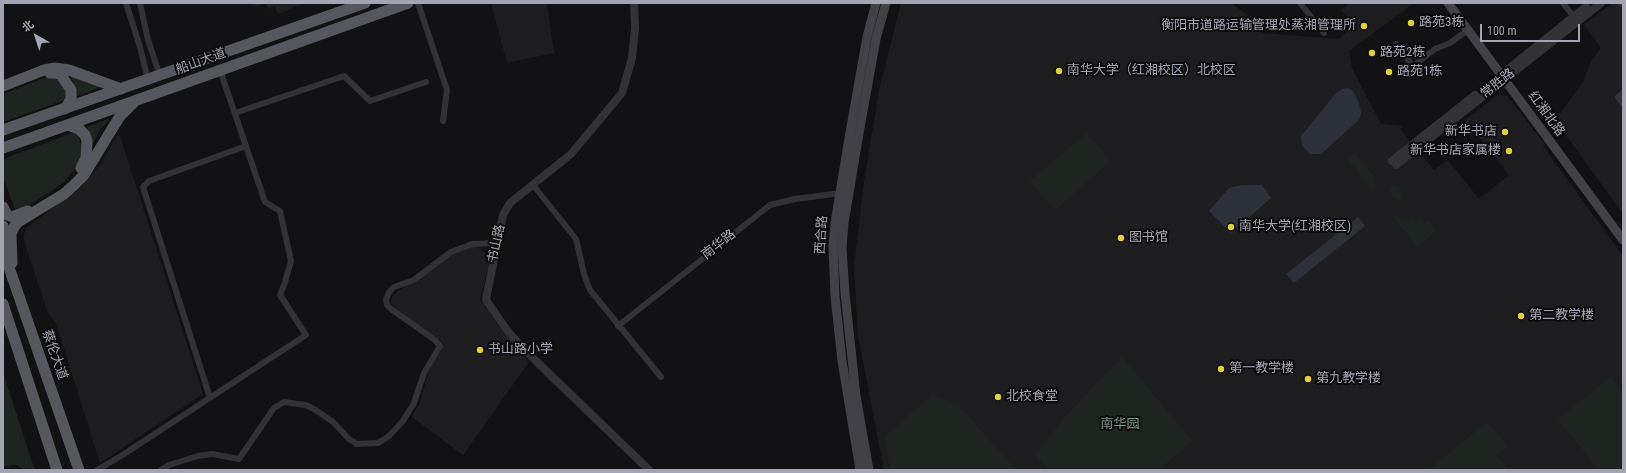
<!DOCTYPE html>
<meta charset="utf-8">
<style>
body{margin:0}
#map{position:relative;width:1626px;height:473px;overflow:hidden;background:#121113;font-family:"Roboto Condensed","Noto Sans SC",sans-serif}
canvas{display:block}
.frame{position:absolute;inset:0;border:4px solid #a4a5b2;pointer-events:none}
.north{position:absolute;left:16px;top:16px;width:40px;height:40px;-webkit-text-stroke:3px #0d0c0e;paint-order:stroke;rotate:321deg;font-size:11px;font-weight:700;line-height:16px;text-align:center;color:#a4a5b2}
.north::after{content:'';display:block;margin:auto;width:14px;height:18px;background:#a4a5b2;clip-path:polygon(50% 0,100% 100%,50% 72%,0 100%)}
.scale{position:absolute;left:1480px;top:24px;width:100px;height:18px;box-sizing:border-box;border:2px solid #a4a5b2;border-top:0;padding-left:5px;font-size:12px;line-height:14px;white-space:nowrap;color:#a4a5b2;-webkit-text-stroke:3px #0d0c0e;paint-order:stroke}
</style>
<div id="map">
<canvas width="1626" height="473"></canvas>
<div class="frame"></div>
<div class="north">北</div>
<div class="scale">100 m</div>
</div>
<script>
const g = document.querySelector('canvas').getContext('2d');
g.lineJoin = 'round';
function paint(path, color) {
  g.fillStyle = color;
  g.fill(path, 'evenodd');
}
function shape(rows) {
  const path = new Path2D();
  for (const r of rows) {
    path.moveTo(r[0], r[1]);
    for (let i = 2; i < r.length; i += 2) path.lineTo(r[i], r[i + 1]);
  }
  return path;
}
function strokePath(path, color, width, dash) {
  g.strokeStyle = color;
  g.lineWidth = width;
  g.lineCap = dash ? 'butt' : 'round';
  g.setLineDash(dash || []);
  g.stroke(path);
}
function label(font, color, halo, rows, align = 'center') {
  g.font = font + ' "Roboto Condensed","Noto Sans SC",sans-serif';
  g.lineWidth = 4;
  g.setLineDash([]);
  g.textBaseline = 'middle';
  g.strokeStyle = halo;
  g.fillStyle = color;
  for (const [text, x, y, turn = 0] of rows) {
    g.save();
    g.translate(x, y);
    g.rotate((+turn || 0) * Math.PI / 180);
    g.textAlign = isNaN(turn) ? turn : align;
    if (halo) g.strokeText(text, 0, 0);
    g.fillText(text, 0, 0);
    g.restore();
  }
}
const built = shape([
 [252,3,306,3,278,14,275,6,269,9,265,3,253,7],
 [491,3,547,3,554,53,507,63],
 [901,3,1231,3,1249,16,1258,30,1263,33,1340,39,1347,30,1348,28,1343,23,1348,18,1341,10,1350,3,1414,3,1349,51,1352,68,1381,124,1403,126,1400,129,1434,170,1448,160,1479,199,1509,175,1465,120,1496,96,1500,95,1507,96,1545,144,1543,146,1623,256,1623,470,884,470,858,336,854,267,864,182,880,86],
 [1612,3,1623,3,1623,214,1558,124,1556,119,1583,82,1591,61,1601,48,1584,25],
 [119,133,203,394,100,463,56,323,48,313,23,238,26,228,81,187,99,166],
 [470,247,477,247,491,257,480,299,502,331,529,362,463,455,412,417,420,402,429,370,444,345,438,338,397,310,392,305,391,301,392,297,399,290,419,280,451,255]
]);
const green = shape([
 [71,76,103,86,75,97,76,88,71,78],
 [47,77,53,77,59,80,66,93,65,100,3,122,3,94],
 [108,119,109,120,100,130,92,145,87,127],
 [75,132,79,138,82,150,80,163,75,169,63,183,53,190,25,207,15,210,3,177,3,159],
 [1087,133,1110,161,1055,210,1030,181],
 [1355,153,1375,178,1372,181,1376,186,1371,189,1348,159],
 [1392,185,1398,187,1402,192,1402,200,1398,200,1392,196,1390,190],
 [1398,216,1402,220,1405,217,1409,221,1413,218,1417,222,1421,219,1425,224,1428,221,1436,231,1417,246,1395,219],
 [1122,357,1192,441,1158,470,1049,470,1035,454,1067,415],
 [3,372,31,459,35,470,24,470,17,465,12,465,3,468],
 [1611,377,1623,392,1623,470,1599,470,1558,419],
 [932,395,956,403,962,403,959,406,1016,470,891,470,884,438],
 [1486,423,1490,425,1507,446,1496,455,1509,470,1429,470]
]);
const water = shape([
 [1349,88,1353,91,1359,103,1361,113,1359,120,1321,154,1310,154,1302,145,1301,136,1336,93,1342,89],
 [1241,185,1262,185,1271,198,1231,233,1209,211,1229,188],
 [1358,217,1365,226,1294,283,1286,274]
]);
const minor = shape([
 [126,3,140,47,148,80],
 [140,3,148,40,160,76],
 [418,3,447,90,443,121],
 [1300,3,1324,33],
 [1563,3,1574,17],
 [1621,3,1623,5],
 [1396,44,1413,66,1435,49,1450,43,1468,30],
 [1623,93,1618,97,1623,104],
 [235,113,344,76,370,101,426,82],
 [533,185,576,239,584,274,590,290,661,377],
 [618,326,770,205,795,199,834,194],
 [210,398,143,187,149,181,246,146],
 [97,470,121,456,306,335,280,295,285,282,291,261,280,211,265,202,220,70],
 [161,470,169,465,198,456,212,454,239,459,274,408,284,402,306,405,314,409,333,422,349,439,357,444,378,443,389,436,403,421,414,403,424,373,440,346,435,340,391,309,387,305,386,299,389,292,394,287,414,280,451,252,472,244,497,243]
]);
const tertiary = shape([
 [634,3,635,28,632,58,622,93,571,154,510,203,503,215,486,299,488,303,509,333,537,362,649,470],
 [1497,78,1586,7],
 [1392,161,1475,95],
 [1396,165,1601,3]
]);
const secondary = shape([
 [1448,3,1623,240],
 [860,470,842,361,835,296,833,247,835,223,849,138,867,37,876,3],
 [869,470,856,396,845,293,842,248,844,223,858,139,876,39,886,3]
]);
const trunk = shape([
 [50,73,56,73,61,75,71,90,71,99,65,109],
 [3,86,44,70,55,68,69,70,121,89],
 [68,125,79,129,85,135,87,141,86,158,81,168],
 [3,130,365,3],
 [3,148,408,3],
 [3,207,7,215,12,217,28,211],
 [3,226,7,244],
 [3,250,79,470],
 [12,263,11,234,14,227,18,222,64,194,74,185,84,175,120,116,134,102],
 [3,304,57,470]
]);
const markers = [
 [1411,23,4,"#ded03e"],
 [1364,26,4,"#ded03e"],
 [1372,53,4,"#ded03e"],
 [1059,71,4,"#ded03e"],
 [1389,72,4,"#ded03e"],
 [1505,132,4,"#ded03e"],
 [1509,151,4,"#ded03e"],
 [1231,227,4,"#ded03e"],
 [1121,238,4,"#ded03e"],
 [1521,316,4,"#ded03e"],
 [480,350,4,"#ded03e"],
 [1221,369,4,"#ded03e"],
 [1308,379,4,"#ded03e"],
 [998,397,4,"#ded03e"]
];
const poiNames = [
 ["路苑3栋",1419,23],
 ["衡阳市道路运输管理处蒸湘管理所",1356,26,"right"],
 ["路苑2栋",1380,53],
 ["南华大学（红湘校区）北校区",1067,71],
 ["路苑1栋",1397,72],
 ["新华书店",1497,132,"right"],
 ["新华书店家属楼",1501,151,"right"],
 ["南华大学(红湘校区)",1239,227],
 ["图书馆",1129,238],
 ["第二教学楼",1529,316],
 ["书山路小学",488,350],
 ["第一教学楼",1229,369],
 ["第九教学楼",1316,379],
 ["北校食堂",1006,397]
];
const streetNames = [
 ["船山大道",201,62,-20],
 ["常胜路",1498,84,-38],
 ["红湘北路",1546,114,54],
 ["西合路",822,235,-86],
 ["书山路",497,244,-78],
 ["南华路",719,245,-38],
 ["蔡伦大道",54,355,71]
];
const parkNames = [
 ["南华园",1120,425]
];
paint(built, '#1e1e20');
paint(green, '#1e2520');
paint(water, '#2c313a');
strokePath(minor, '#333337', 6);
strokePath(tertiary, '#333337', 8);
strokePath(secondary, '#414147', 9);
strokePath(trunk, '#57585f', 11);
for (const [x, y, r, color] of markers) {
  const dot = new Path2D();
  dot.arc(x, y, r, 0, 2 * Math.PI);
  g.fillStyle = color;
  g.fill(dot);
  strokePath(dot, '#0d0c0e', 1.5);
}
label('13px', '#a4a5b2', '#0d0c0e', poiNames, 'left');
label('13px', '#a4a5b2', '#0d0c0e', streetNames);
label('13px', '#7d9b86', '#0d0c0e', parkNames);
</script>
